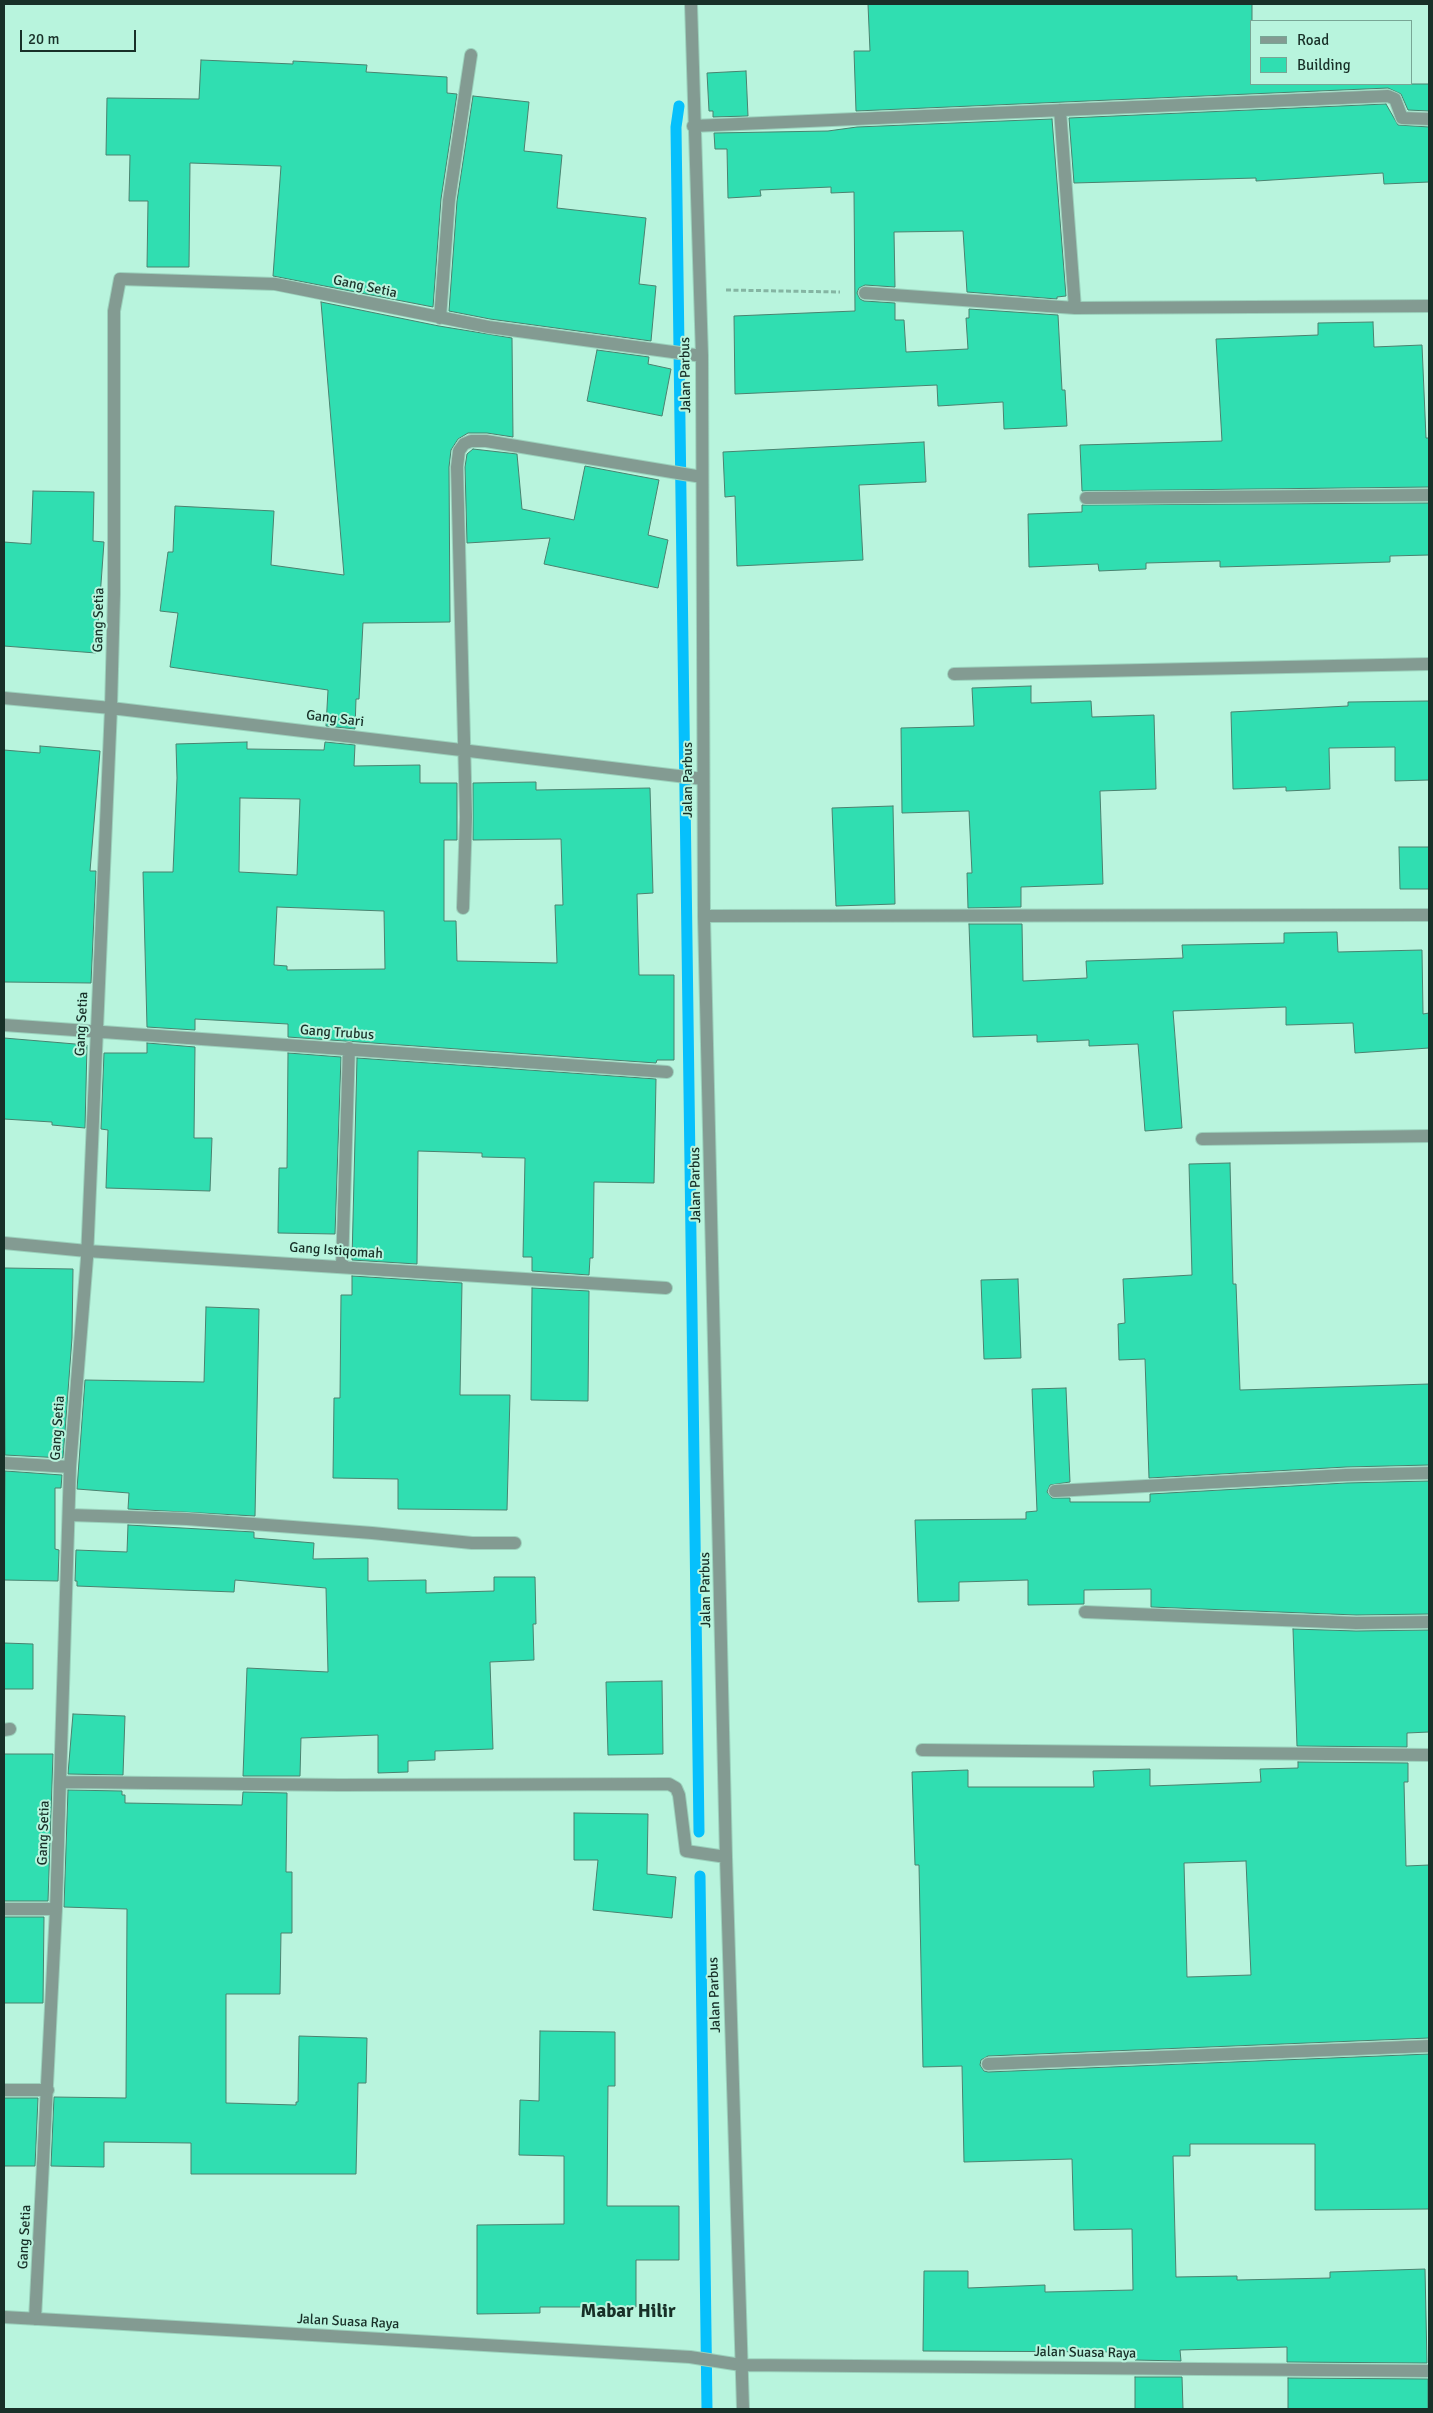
<!DOCTYPE html>
<style>
body{margin:0}
#map{position:relative;width:1433px;height:2413px;overflow:hidden;background:#b8f4dd;font-family:Signika,sans-serif}
canvas{display:block}
.frame{position:absolute;inset:0;border:5px solid #183028;pointer-events:none}
.legend{position:absolute;left:1250px;top:20px;width:162px;height:65px;box-sizing:border-box;background:#b8f4dd;border:1px solid #78a695;margin:0;padding:6px 9px;list-style:none;font-size:15px;color:#183028}
.legend li{display:flex;align-items:center;gap:10px;height:25px}
.legend b{width:25px;border:1px solid #78a695}
.scale{position:absolute;left:20px;top:30px;width:116px;height:22px;box-sizing:border-box;border:2px solid #183028;border-top:0;padding-left:6px;font-size:15px;line-height:18px;white-space:nowrap;color:#183028;-webkit-text-stroke:4px #b8f4dd;paint-order:stroke}
</style>
<div id="map">
<canvas width="1433" height="2413"></canvas>
<div class="frame"></div>
<ul class="legend">
<li><b style="height:6px;background:#839b92"></b>Road</li>
<li><b style="height:14px;background:#30deb1"></b>Building</li>
</ul>
<div class="scale">20 m</div>
</div>
<script>
const g = document.querySelector('canvas').getContext('2d');
g.lineJoin = 'round';
function shape(rows) {
  const path = new Path2D();
  for (const r of rows) {
    path.moveTo(r[0], r[1]);
    for (let i = 2; i < r.length; i += 2) path.lineTo(r[i], r[i + 1]);
  }
  return path;
}
function strokePath(path, color, width, dash) {
  g.strokeStyle = color;
  g.lineWidth = width;
  g.lineCap = dash ? 'butt' : 'round';
  g.setLineDash(dash || []);
  g.stroke(path);
}
function paint(path, color) {
  g.fillStyle = color;
  g.fill(path, 'evenodd');
}
function label(font, color, halo, rows, align = 'center') {
  g.font = font + ' Signika,sans-serif';
  g.lineWidth = 4;
  g.setLineDash([]);
  g.textBaseline = 'middle';
  g.strokeStyle = halo;
  g.fillStyle = color;
  for (const [text, x, y, turn = 0] of rows) {
    g.save();
    g.translate(x, y);
    g.rotate((+turn || 0) * Math.PI / 180);
    g.textAlign = isNaN(turn) ? turn : align;
    if (halo) g.strokeText(text, 0, 0);
    g.fillText(text, 0, 0);
    g.restore();
  }
}
const stream = shape([
 [679,106,676,127,699,1832],
 [700,1876,707,2409]
]);
const building = shape([
 [868,4,1252,4,1252,84,1429,84,1429,111,1408,110,1401,94,1388,88,856,111,854,51,870,51,868,4],
 [201,60,293,64,293,61,367,65,366,72,447,77,447,93,457,94,441,199,433,307,273,276,281,166,190,163,189,267,147,267,148,201,129,201,130,155,106,155,107,98,199,99,201,60],
 [746,71,748,116,713,117,713,111,709,111,707,73,746,71],
 [473,96,529,102,524,151,562,155,557,208,646,218,639,284,656,286,651,341,490,319,449,311,457,201,473,96],
 [1386,104,1398,125,1429,127,1429,182,1384,184,1383,173,1256,181,1256,178,1074,183,1069,118,1386,104],
 [1052,119,1066,296,1057,297,1057,299,967,292,963,231,894,232,895,287,865,285,859,288,857,293,860,299,864,301,895,303,895,320,904,320,906,352,968,349,966,318,969,318,969,309,1058,315,1062,390,1065,390,1067,426,1004,429,1003,402,938,406,937,385,735,394,734,316,855,311,854,192,831,193,831,187,760,190,761,196,728,198,727,149,715,149,714,133,828,131,857,127,1052,119],
 [321,302,439,326,512,338,513,437,487,433,468,433,458,439,451,450,449,467,450,622,363,623,359,699,356,699,355,729,326,726,328,690,170,667,178,613,160,611,168,552,173,552,175,506,274,511,271,565,344,575,321,302],
 [1373,322,1374,347,1422,345,1426,438,1429,438,1429,487,1082,491,1080,445,1222,441,1216,339,1318,335,1318,323,1373,322],
 [597,350,649,357,648,364,671,369,662,416,587,401,597,350],
 [924,442,926,482,859,485,863,560,737,566,735,496,725,497,723,452,924,442],
 [473,449,517,454,522,509,574,520,585,466,659,480,648,535,668,540,658,588,544,564,550,538,467,543,465,467,467,454,473,449],
 [33,491,94,492,93,541,104,542,96,653,4,646,4,542,31,544,33,491],
 [1429,503,1429,555,1390,556,1390,562,1220,567,1220,561,1146,563,1146,569,1099,571,1098,564,1029,567,1028,514,1082,512,1082,505,1429,503],
 [1031,686,1031,703,1091,701,1092,717,1154,715,1156,789,1100,791,1103,884,1021,887,1021,907,968,908,967,873,972,873,969,811,902,813,901,728,974,726,972,688,1031,686],
 [1429,701,1429,780,1395,781,1395,747,1329,748,1330,789,1286,791,1286,787,1233,789,1231,712,1348,706,1348,702,1429,701],
 [247,742,247,749,324,750,325,742,355,745,354,766,420,765,420,783,457,783,457,840,444,840,444,921,456,921,457,961,557,963,555,905,563,905,561,839,473,840,473,783,536,782,536,790,650,788,653,893,637,894,639,975,674,975,674,1060,657,1060,656,1063,288,1037,288,1024,195,1019,195,1030,147,1027,143,872,173,872,177,778,176,744,247,742],
 [240,798,300,799,297,875,239,872,240,798],
 [277,907,384,911,385,969,287,970,287,966,274,965,277,907],
 [40,746,100,751,90,871,96,871,91,983,4,982,4,750,40,753,40,746],
 [893,806,895,904,836,906,832,808,893,806],
 [1399,847,1429,847,1429,889,1400,889,1399,847],
 [969,924,1022,924,1023,981,1087,978,1086,961,1183,958,1182,945,1284,943,1284,933,1337,932,1338,952,1422,950,1423,1014,1429,1013,1429,1048,1355,1053,1353,1023,1286,1025,1286,1007,1173,1011,1182,1128,1145,1131,1138,1044,1089,1046,1089,1040,1037,1042,1037,1035,973,1037,969,924],
 [4,1038,87,1045,85,1128,52,1125,52,1122,4,1119,4,1038],
 [147,1043,195,1047,194,1138,212,1138,210,1191,106,1188,108,1130,101,1129,104,1053,147,1053,147,1043],
 [288,1053,341,1057,335,1234,278,1233,279,1168,287,1168,288,1053],
 [357,1058,656,1079,654,1183,594,1182,593,1258,590,1258,589,1275,532,1271,532,1257,523,1257,525,1158,482,1157,482,1153,418,1151,417,1264,352,1260,357,1058],
 [1230,1163,1233,1284,1236,1284,1240,1390,1429,1384,1429,1465,1346,1467,1149,1478,1145,1359,1119,1360,1118,1324,1125,1323,1123,1279,1192,1275,1189,1164,1230,1163],
 [4,1268,73,1269,72,1338,63,1458,5,1455,4,1268],
 [352,1276,462,1283,460,1395,510,1395,507,1510,398,1509,398,1479,333,1478,334,1398,340,1398,341,1295,352,1295,352,1276],
 [1018,1279,1021,1358,984,1359,981,1280,1018,1279],
 [532,1288,589,1291,588,1401,531,1400,532,1288],
 [206,1307,259,1309,255,1516,128,1509,129,1493,77,1489,85,1380,204,1382,206,1307],
 [1066,1388,1070,1482,1050,1485,1047,1492,1052,1498,1070,1498,1070,1502,1150,1502,1150,1494,1346,1483,1429,1481,1429,1614,1356,1615,1151,1607,1151,1589,1084,1590,1084,1604,1028,1605,1028,1580,959,1582,959,1601,918,1602,915,1520,1026,1519,1026,1512,1037,1511,1032,1389,1066,1388],
 [5,1471,62,1475,61,1488,55,1488,55,1549,59,1550,58,1581,4,1580,5,1471],
 [128,1525,254,1532,254,1538,314,1543,313,1559,368,1558,368,1581,426,1580,426,1593,494,1591,494,1577,535,1577,536,1624,533,1624,534,1660,490,1662,493,1749,435,1751,435,1760,408,1761,408,1772,378,1773,378,1735,301,1738,300,1776,243,1776,247,1668,328,1672,326,1588,235,1580,234,1592,77,1586,77,1581,75,1581,76,1550,127,1552,128,1525],
 [1293,1629,1356,1631,1429,1630,1429,1732,1407,1733,1407,1747,1297,1746,1293,1629],
 [4,1643,33,1644,33,1689,4,1689,4,1643],
 [662,1681,663,1754,608,1755,606,1682,662,1681],
 [73,1714,125,1716,123,1775,68,1774,73,1714],
 [4,1754,53,1754,48,1901,4,1901,4,1754],
 [1298,1762,1408,1763,1408,1782,1404,1782,1406,1866,1429,1865,1429,2038,988,2056,981,2060,980,2065,984,2071,988,2072,1429,2054,1429,2209,1315,2210,1315,2144,1190,2144,1190,2156,1173,2156,1176,2277,1237,2276,1237,2280,1330,2278,1330,2272,1425,2269,1427,2363,1287,2362,1287,2347,1180,2350,1181,2361,1135,2360,1134,2352,923,2351,924,2271,968,2271,968,2288,1045,2285,1045,2292,1133,2290,1132,2229,1074,2230,1072,2159,964,2162,962,2066,923,2067,919,1865,915,1865,912,1772,968,1770,968,1787,1094,1787,1093,1771,1150,1769,1150,1786,1261,1782,1260,1769,1298,1768,1298,1762],
 [1246,1861,1251,1975,1187,1977,1184,1863,1246,1861],
 [68,1790,122,1791,122,1795,125,1795,125,1803,242,1805,243,1792,287,1793,286,1872,292,1872,292,1933,281,1933,280,1994,226,1994,226,2103,296,2105,296,2102,298,2102,299,2036,367,2038,366,2083,358,2083,356,2174,191,2174,191,2143,104,2142,104,2167,51,2166,54,2097,126,2098,127,1909,64,1907,68,1790],
 [574,1813,648,1814,647,1874,676,1877,672,1918,593,1910,598,1860,574,1860,574,1813],
 [4,1917,44,1917,43,2003,4,2003,4,1917],
 [540,2031,615,2032,615,2086,608,2086,607,2206,679,2206,679,2260,636,2260,636,2307,540,2307,540,2313,477,2314,477,2225,564,2224,564,2156,519,2155,520,2100,539,2101,540,2031],
 [4,2098,38,2098,35,2166,4,2166,4,2098],
 [1135,2377,1182,2377,1183,2409,1135,2409,1135,2377],
 [1288,2378,1428,2379,1428,2409,1288,2409,1288,2378]
]);
const path = shape([
 [726,290,840,292]
]);
const minor = shape([
 [691,4,702,356,704,916,726,1857,743,2409],
 [1060,110,1075,308],
 [693,126,1388,96,1395,99,1402,118,1429,119],
 [865,293,1075,308,1429,306],
 [440,318,449,200,471,55],
 [1086,498,1429,495],
 [954,674,1429,664],
 [4,698,111,708,703,779],
 [463,908,466,817,457,467,459,451,464,444,471,441,486,441,702,477],
 [704,916,1429,915],
 [4,1025,667,1072],
 [1202,1139,1429,1136],
 [4,1243,87,1251,666,1288],
 [342,1267,349,1048],
 [4,1463,70,1467],
 [1055,1491,1346,1475,1429,1473],
 [70,1515,187,1519,372,1533,472,1543,515,1543],
 [1085,1612,1356,1623,1429,1622],
 [4,1730,10,1729],
 [922,1750,1429,1755],
 [61,1782,339,1785,669,1784,676,1788,679,1795,686,1851,726,1857],
 [4,1909,56,1909],
 [988,2064,1429,2046],
 [4,2090,48,2090],
 [4,2317,690,2357,741,2365,1429,2371],
 [35,2319,56,1909,70,1467,87,1258,111,708,114,594,114,311,120,279,275,284,489,327,702,356]
]);
const streetNames = [
 ["Gang Setia",365,287,12],
 ["Jalan Parbus",686,375,-91],
 ["Gang Setia",99,620,-89],
 ["Gang Sari",335,719,7],
 ["Jalan Parbus",688,780,-90],
 ["Gang Setia",82,1024,-87],
 ["Gang Trubus",337,1033,4],
 ["Jalan Parbus",696,1185,-91],
 ["Gang Istiqomah",336,1251,4],
 ["Gang Setia",58,1428,-86],
 ["Jalan Parbus",706,1590,-91],
 ["Gang Setia",44,1833,-88],
 ["Jalan Parbus",715,1995,-92],
 ["Gang Setia",25,2237,-87],
 ["Jalan Suasa Raya",348,2322,3],
 ["Jalan Suasa Raya",1085,2353,1]
];
const districtNames = [
 ["Mabar Hilir",628,2312]
];
strokePath(stream, '#06c0fc', 11);
paint(building, '#30deb1');
strokePath(building, '#4a826f', 1);
strokePath(minor, '#9bd1bc', 14);
strokePath(path, '#85b5a3', 3, [5, 2.5]);
strokePath(minor, '#839b92', 12);
label('14px', '#183028', '#b8f4dd', streetNames);
label('bold 19px', '#183028', '#b8f4dd', districtNames);
</script>
